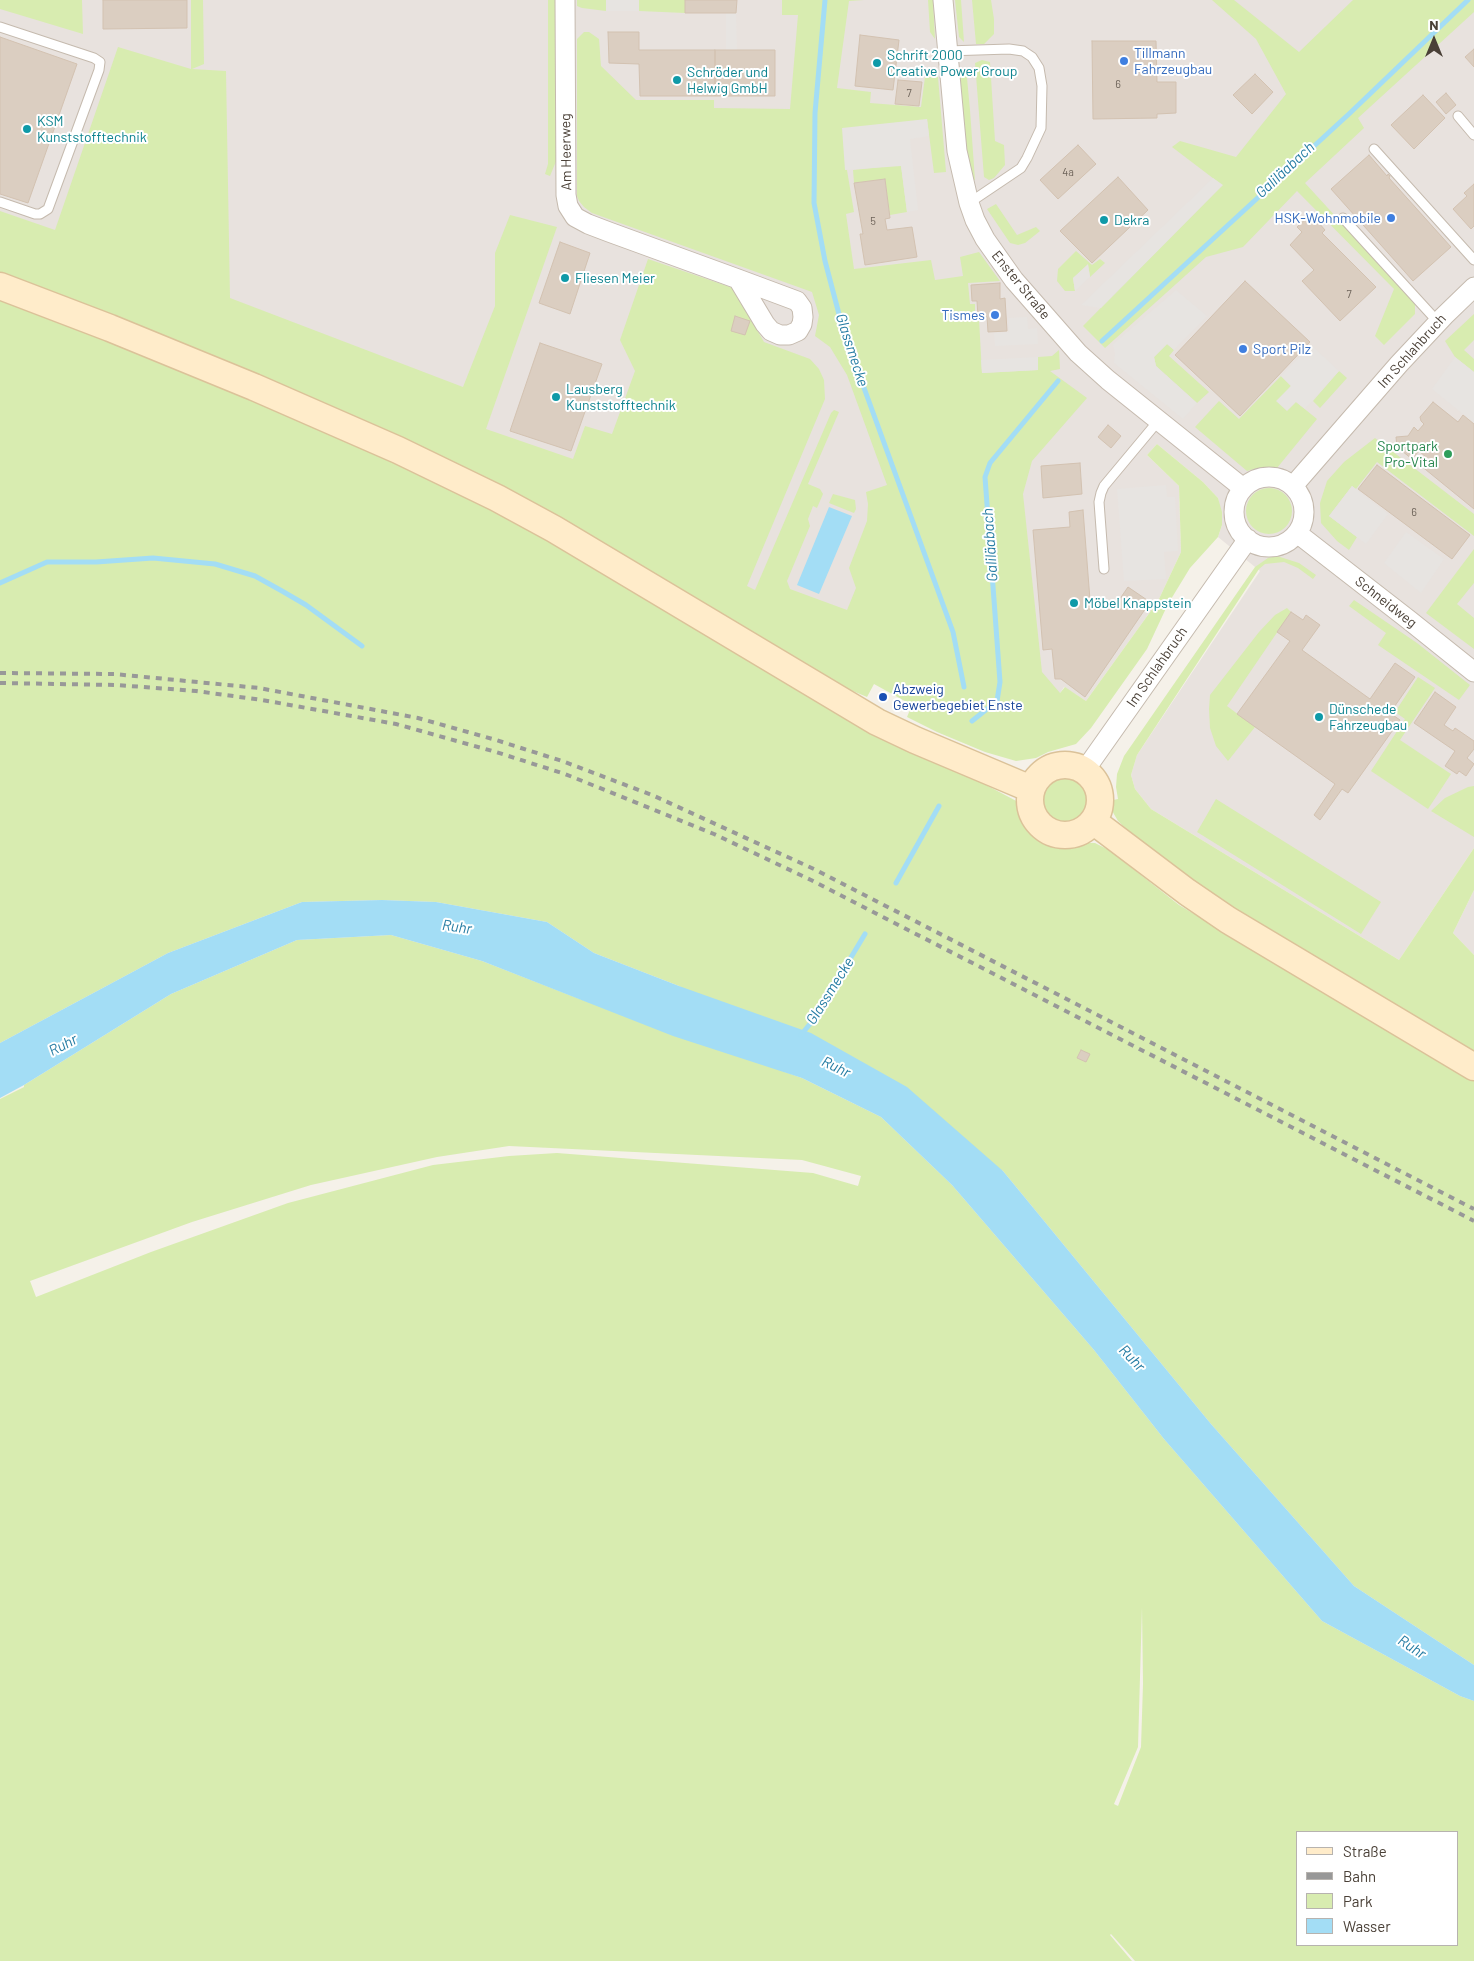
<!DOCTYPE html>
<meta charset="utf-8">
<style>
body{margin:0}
#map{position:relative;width:1474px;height:1961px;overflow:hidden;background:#f5f1e9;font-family:Barlow,sans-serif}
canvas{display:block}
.legend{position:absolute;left:1296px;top:1831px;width:162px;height:115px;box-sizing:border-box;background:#fff;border:1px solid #b7b3af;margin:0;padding:6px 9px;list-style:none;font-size:15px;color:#4a4037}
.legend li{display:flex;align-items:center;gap:10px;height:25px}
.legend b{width:25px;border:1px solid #b7b3af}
.north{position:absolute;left:1409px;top:15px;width:50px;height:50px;-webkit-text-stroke:4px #fff;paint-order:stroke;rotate:0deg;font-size:14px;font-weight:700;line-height:20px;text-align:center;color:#4a4037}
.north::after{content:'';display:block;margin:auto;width:18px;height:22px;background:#4a4037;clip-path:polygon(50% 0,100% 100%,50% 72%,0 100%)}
</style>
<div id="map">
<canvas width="1474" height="1961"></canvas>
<ul class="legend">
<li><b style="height:6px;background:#ffecca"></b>Straße</li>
<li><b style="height:6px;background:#989898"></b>Bahn</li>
<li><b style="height:14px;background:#d8ecb0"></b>Park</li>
<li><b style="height:14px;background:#a3ddf5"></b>Wasser</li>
</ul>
<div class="north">N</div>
</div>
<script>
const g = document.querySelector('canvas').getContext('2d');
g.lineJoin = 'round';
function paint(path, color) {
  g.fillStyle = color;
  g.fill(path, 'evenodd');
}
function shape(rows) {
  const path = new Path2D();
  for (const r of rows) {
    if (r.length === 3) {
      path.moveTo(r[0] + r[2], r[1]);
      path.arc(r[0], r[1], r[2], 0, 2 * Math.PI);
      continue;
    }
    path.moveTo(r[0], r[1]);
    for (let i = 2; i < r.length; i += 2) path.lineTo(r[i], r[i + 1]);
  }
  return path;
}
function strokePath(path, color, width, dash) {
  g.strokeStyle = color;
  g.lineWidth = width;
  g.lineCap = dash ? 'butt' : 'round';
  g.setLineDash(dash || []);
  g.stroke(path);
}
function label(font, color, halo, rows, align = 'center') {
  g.font = font + ' Barlow,sans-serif';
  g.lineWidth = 4;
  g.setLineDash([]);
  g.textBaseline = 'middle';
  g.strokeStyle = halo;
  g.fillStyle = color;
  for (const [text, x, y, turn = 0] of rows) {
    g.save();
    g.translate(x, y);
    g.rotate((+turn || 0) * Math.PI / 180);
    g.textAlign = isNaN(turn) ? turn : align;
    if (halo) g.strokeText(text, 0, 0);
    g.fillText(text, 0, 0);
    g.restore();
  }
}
const industrial = shape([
 [0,0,1474,0,1474,848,1399,960,1151,809,1135,789,1131,775,1137,755,1260,571,1218,537,1222,525,1218,498,1203,482,1157,444,1147,455,1179,486,1181,552,1158,601,1086,701,1064,687,1038,727,0,248],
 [1474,890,1474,955,1453,933]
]);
const green = shape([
 [0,0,82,0,83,34,0,9],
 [191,0,203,0,204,64,192,69,226,71,230,298,463,387,495,306,495,253,510,215,557,227,486,429,573,459,585,426,612,434,635,371,620,340,648,259,733,288,764,342,810,359,819,369,824,380,825,399,747,586,755,590,831,413,834,410,839,412,808,484,820,489,823,494,817,508,813,506,808,519,810,526,787,581,790,589,847,610,856,588,849,568,867,521,868,504,866,492,887,485,847,375,830,347,815,336,819,315,812,292,592,213,584,207,579,201,577,196,577,39,584,32,589,32,599,39,601,66,636,100,714,100,714,108,790,109,798,15,782,15,782,0,864,0,849,1,837,88,871,92,870,103,921,107,925,77,938,77,946,172,934,173,927,119,845,170,847,170,854,212,846,214,854,269,931,260,935,280,963,276,960,257,979,252,1000,281,968,283,970,304,975,304,975,319,979,319,982,373,1038,370,1038,357,1052,356,1059,350,1060,369,1050,371,1087,398,1032,461,1023,494,1042,672,1060,693,1065,687,1086,701,1158,601,1181,552,1179,486,1147,455,1157,444,1203,482,1218,498,1222,512,1222,525,1218,537,1190,568,1168,604,1147,649,1091,728,1076,744,1048,752,1036,758,1016,761,985,752,937,732,907,717,912,705,874,684,867,697,822,678,603,548,0,277,0,211,55,230,118,47,191,69],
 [548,0,556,0,557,159,550,176,545,174,548,164],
 [577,0,606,0,606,11,582,8,577,6],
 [639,0,685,0,685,13,639,11],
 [928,0,933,0,935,39,930,32],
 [955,0,961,0,964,42,959,37],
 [972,0,991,0,994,19,994,34,984,44,976,44],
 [1212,0,1234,0,1299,52,1353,0,1474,0,1474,12,1358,118,1364,128,1305,183,1415,303,1415,314,1384,345,1375,336,1394,289,1297,191,1243,247,1206,257,1105,348,1083,326,1222,185,1172,147,1180,141,1236,157,1286,94,1256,39],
 [982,60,990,62,995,141,1004,145,1005,165,994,178,989,180,984,177,975,63],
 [966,67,970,110,975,180,972,180,965,140,960,75],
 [901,165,907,212,890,215,885,179,854,183,853,170],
 [996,204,1017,235,1036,227,1040,231,1025,243,1018,245,1010,243,987,209],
 [1076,251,1092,265,1100,259,1105,263,1090,277,1088,265,1073,278,1075,291,1065,291,1057,281,1058,269],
 [0,295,342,435,475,500,952,767,1022,804,1032,828,1040,839,1058,842,1095,843,1109,850,1179,905,1298,976,1474,1077,1474,1665,1354,1586,1211,1424,1003,1171,679,986,594,953,547,922,436,902,382,900,302,902,168,953,0,1043],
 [1474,314,1474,340,1464,350,1474,359,1474,372,1455,357,1445,341],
 [1167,344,1174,350,1169,356,1209,392,1197,403,1156,366,1154,357],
 [1339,371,1347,378,1320,408,1313,401],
 [1281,376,1291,386,1277,401,1296,402,1317,419,1277,468,1257,468,1247,471,1195,427,1219,401,1239,419],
 [1375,438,1474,514,1474,536,1377,462,1356,489,1352,486,1329,516,1357,537,1349,550,1337,541,1321,523,1320,503,1327,481,1344,462],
 [1269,511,23],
 [833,494,855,500,856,509,854,513,829,503],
 [1474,549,1474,583,1457,604,1474,618,1474,649,1426,613],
 [1277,556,1299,563,1316,575,1313,579,1298,568,1284,562,1265,564,1259,569,1137,755,1131,775,1135,789,1151,809,1399,960,1474,848,1474,890,1453,933,1474,955,1474,1056,1287,948,1141,843,1118,821,1111,809,1109,801,1118,799,1116,787,1117,774,1124,756,1255,567,1268,558],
 [1354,600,1417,643,1470,685,1459,700,1378,645,1386,633,1349,606],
 [1287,608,1291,612,1227,706,1255,727,1228,761,1216,746,1210,728,1209,709,1210,695,1259,632,1275,615],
 [1418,677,1435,688,1400,740,1451,774,1428,809,1371,771,1405,719,1395,712],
 [1067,775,1075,776,1085,783,1092,792,1090,804,1084,817,1079,823,1067,825,1055,823,1047,817,1041,807,1041,794,1047,784,1057,776],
 [1474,786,1474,837,1431,811,1445,798,1468,787],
 [1216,799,1381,902,1361,934,1197,832],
 [391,935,482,961,577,998,802,1078,881,1117,952,1185,1094,1350,1164,1439,1322,1621,1460,1696,1474,1701,1474,1961,1135,1961,1111,1934,1110,1935,1132,1961,0,1961,0,1099,24,1087,24,1085,171,994,297,940],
 [509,1146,802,1160,861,1176,858,1186,813,1173,557,1153,509,1156,433,1165,288,1203,151,1252,36,1297,30,1281,192,1222,311,1185,437,1157],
 [1142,1607,1143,1684,1141,1747,1118,1806,1114,1804,1138,1747],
 [1298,1832,1458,1832,1458,1945,1298,1945]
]);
const parking = shape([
 [606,0,639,0,639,11,606,11],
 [726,13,736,13,737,50,726,50],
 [927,119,929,136,910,139,918,210,907,212,901,166,845,170,842,128],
 [1213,178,1223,185,1101,308,1081,305],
 [1088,264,1090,277,1075,291,1073,278],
 [1176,290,1207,316,1174,350,1167,344,1154,357,1156,366,1197,403,1183,419,1114,363,1115,354,1113,344],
 [1027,317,1028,329,1037,328,1038,344,995,346,994,333,1009,332,1008,318],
 [1311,345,1339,371,1305,409,1296,402,1287,411,1276,401,1291,386,1281,376],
 [1038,357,1038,370,982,373,981,360],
 [1455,357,1474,372,1474,423,1432,389],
 [1166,485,1167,497,1175,497,1178,551,1164,552,1166,579,1124,581,1117,489],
 [1352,486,1388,514,1366,544,1329,516],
 [1406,532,1444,559,1421,593,1384,563]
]);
const water = shape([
 [829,507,852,516,819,594,797,585],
 [382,900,436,902,547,922,594,953,679,986,811,1033,907,1087,1003,1171,1211,1424,1354,1586,1474,1665,1474,1701,1460,1696,1322,1621,1164,1439,1094,1350,952,1185,881,1117,802,1078,673,1036,482,961,391,935,297,940,171,994,24,1085,0,1098,0,1043,168,953,302,902]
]);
const stream = shape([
 [825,0,815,113,814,203,825,261,844,333,953,632,964,687],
 [1102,341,1350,113,1468,0],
 [0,583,47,562,96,562,153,558,215,564,255,576,282,591,306,605,362,646],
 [972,721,997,701,1000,682,985,477,990,463,1058,381],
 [896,883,939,806],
 [801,1035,814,1019,865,934]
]);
const building = shape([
 [103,0,187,0,187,28,103,29,103,0],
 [685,0,737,0,736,13,685,13,685,0],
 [608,32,639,32,639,50,715,50,715,96,640,96,639,64,609,63,608,32],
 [860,35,899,40,893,90,855,86,860,35],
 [0,37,77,64,28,203,0,194,0,37],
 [1092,41,1156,41,1157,82,1176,82,1176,113,1157,114,1157,118,1093,119,1092,41],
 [1474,49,1474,67,1465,57,1474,49],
 [715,50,775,50,775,96,715,96,715,50],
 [1255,74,1273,92,1252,114,1233,95,1255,74],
 [898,80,922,82,919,106,895,104,898,80],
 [1446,93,1456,105,1446,114,1436,102,1446,93],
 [1423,95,1445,118,1414,149,1391,125,1423,95],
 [1078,145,1096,164,1058,199,1040,180,1078,145],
 [1369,155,1387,176,1388,174,1390,176,1389,178,1451,247,1413,281,1331,189,1369,155],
 [1118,177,1148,210,1092,263,1060,231,1118,177],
 [885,179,890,218,885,219,887,230,912,227,917,257,865,265,860,234,863,234,854,183,885,179],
 [1474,184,1474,226,1471,229,1453,209,1467,196,1464,193,1474,184],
 [1311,214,1325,230,1322,233,1376,287,1340,321,1302,281,1314,270,1290,245,1302,232,1297,227,1311,214],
 [560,242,590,253,570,314,539,303,560,242],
 [1245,281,1310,342,1240,416,1175,355,1245,281],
 [1000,283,1000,299,1005,298,1007,331,988,332,987,317,978,317,977,301,972,301,971,285,1000,283],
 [735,316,750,321,745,335,731,331,735,316],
 [540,343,602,364,571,451,510,431,540,343],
 [1433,402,1458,422,1463,415,1474,424,1474,509,1420,465,1426,457,1419,451,1412,459,1397,447,1396,437,1408,436,1414,427,1418,431,1424,424,1421,421,1420,417,1433,402],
 [1108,425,1121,436,1111,448,1098,437,1108,425],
 [1080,463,1082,494,1043,498,1041,466,1080,463],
 [1377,465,1470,535,1452,559,1358,489,1377,465],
 [1083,510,1090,600,1104,599,1115,606,1128,587,1150,602,1085,697,1061,679,1055,679,1052,649,1043,650,1033,530,1070,527,1069,512,1083,510],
 [1291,612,1303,620,1306,615,1320,625,1302,650,1370,699,1395,663,1415,677,1390,713,1400,720,1348,793,1342,789,1320,820,1314,815,1335,784,1237,714,1290,641,1277,632,1291,612],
 [1435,692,1456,707,1444,725,1453,731,1455,728,1474,741,1474,749,1467,758,1474,764,1466,776,1459,771,1457,774,1445,766,1455,751,1414,723,1435,692],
 [1081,1050,1090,1054,1086,1062,1077,1058,1081,1050]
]);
const lane = shape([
 [0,27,94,58,100,62,99,70,48,209,40,214,35,214,0,202],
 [947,51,1009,49,1023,51,1032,57,1039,68,1042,86,1041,128,1027,158,1021,168,969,203],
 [1458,116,1474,135],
 [1374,149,1474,260],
 [1343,218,1438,322],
 [1104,569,1099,502,1101,493,1104,486,1159,420]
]);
const street = shape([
 [565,0,566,195,568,206,575,217,588,224,609,232,738,279,797,301,802,308,803,317,802,324,798,331,789,335,780,335,771,331,765,324,738,279],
 [943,0,957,151,969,203,975,220,985,239,1014,280,1078,353,1108,380,1243,488],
 [1269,512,35],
 [1293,486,1399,364,1444,316,1474,287],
 [1297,533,1409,620,1474,672],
 [1085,770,1248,539]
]);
const secondary = shape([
 [0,286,110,328,254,387,398,450,497,498,554,529,877,722,915,740,1031,789],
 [1065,800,35],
 [1093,821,1187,892,1228,920,1474,1067]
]);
const rail = shape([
 [0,673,114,674,259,688,418,718,496,740,562,761,652,795,816,870,1474,1209],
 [0,683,117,685,196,691,262,700,396,724,496,752,565,774,714,834,811,880,1474,1221]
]);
const markers = [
 [1124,61,5,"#3f7fe0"],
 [877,63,5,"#0f9aa8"],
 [677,80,5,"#0f9aa8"],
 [27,129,5,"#0f9aa8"],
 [1391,218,5,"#3f7fe0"],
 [1104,220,5,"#0f9aa8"],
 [565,278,5,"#0f9aa8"],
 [995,315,5,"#3f7fe0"],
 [1243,349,5,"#3f7fe0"],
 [556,397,5,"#0f9aa8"],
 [1448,454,5,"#2e9e5b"],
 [1074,603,5,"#0f9aa8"],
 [883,697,5,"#1a4fb4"],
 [1319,717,5,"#0f9aa8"]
];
const numberNames = [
 ["6",1118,84],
 ["7",909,93],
 ["4a",1068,172],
 ["5",873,221],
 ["7",1349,294],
 ["6",1414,512]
];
const shopNames = [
 ["Tillmann",1134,53],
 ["Fahrzeugbau",1134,69],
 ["HSK-Wohnmobile",1381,218,"right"],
 ["Tismes",985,315,"right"],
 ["Sport Pilz",1253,349]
];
const cultureNames = [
 ["Schrift 2000",887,55],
 ["Creative Power Group",887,71],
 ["Schröder und",687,72],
 ["Helwig GmbH",687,88],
 ["KSM",37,121],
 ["Kunststofftechnik",37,137],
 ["Dekra",1114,220],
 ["Fliesen Meier",575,278],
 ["Lausberg",566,389],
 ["Kunststofftechnik",566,405],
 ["Möbel Knappstein",1084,603],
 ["Dünschede",1329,709],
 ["Fahrzeugbau",1329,725]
];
const streetNames = [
 ["Am Heerweg",566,152,-91],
 ["Enster Straße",1021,285,51],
 ["Im Schlahbruch",1412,351,-48],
 ["Schneidweg",1386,602,38],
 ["Im Schlahbruch",1157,667,-55]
];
const leisureNames = [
 ["Sportpark",1438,446],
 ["Pro-Vital",1438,462]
];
const transitNames = [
 ["Abzweig",893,689],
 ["Gewerbegebiet Enste",893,705]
];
const waterNames = [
 ["Galiläabach",1285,170,-43],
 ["Glassmecke",852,350,72],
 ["Galiläabach",990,545,-94],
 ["Ruhr",457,927,8],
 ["Glassmecke",830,991,-58],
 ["Ruhr",63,1045,-27],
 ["Ruhr",836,1067,26],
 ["Ruhr",1132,1358,46],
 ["Ruhr",1412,1647,33]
];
paint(industrial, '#e8e2de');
paint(green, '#d8ecb0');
paint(parking, '#e7e4e1');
paint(water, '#a3ddf5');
strokePath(stream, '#a3ddf5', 5);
paint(building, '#dbcec1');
strokePath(building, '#d3c2b1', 1);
strokePath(lane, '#c5baae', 11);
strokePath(street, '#c5baae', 21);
strokePath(secondary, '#dbc299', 29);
strokePath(lane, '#fff', 9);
strokePath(street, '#fff', 19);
strokePath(secondary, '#ffecca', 26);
strokePath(rail, '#989898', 4, [6, 6]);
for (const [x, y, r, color] of markers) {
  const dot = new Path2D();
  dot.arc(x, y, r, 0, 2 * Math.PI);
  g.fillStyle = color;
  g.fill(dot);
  strokePath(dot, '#fff', 2);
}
label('11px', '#6e645a', null, numberNames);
label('14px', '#366cbe', '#fff', shopNames, 'left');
label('14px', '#0d838f', '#fff', cultureNames, 'left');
label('14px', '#4a4037', '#fff', streetNames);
label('14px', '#27864d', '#fff', leisureNames, 'right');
label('14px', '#164399', '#fff', transitNames, 'left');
label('italic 15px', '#257ca3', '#fff', waterNames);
</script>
